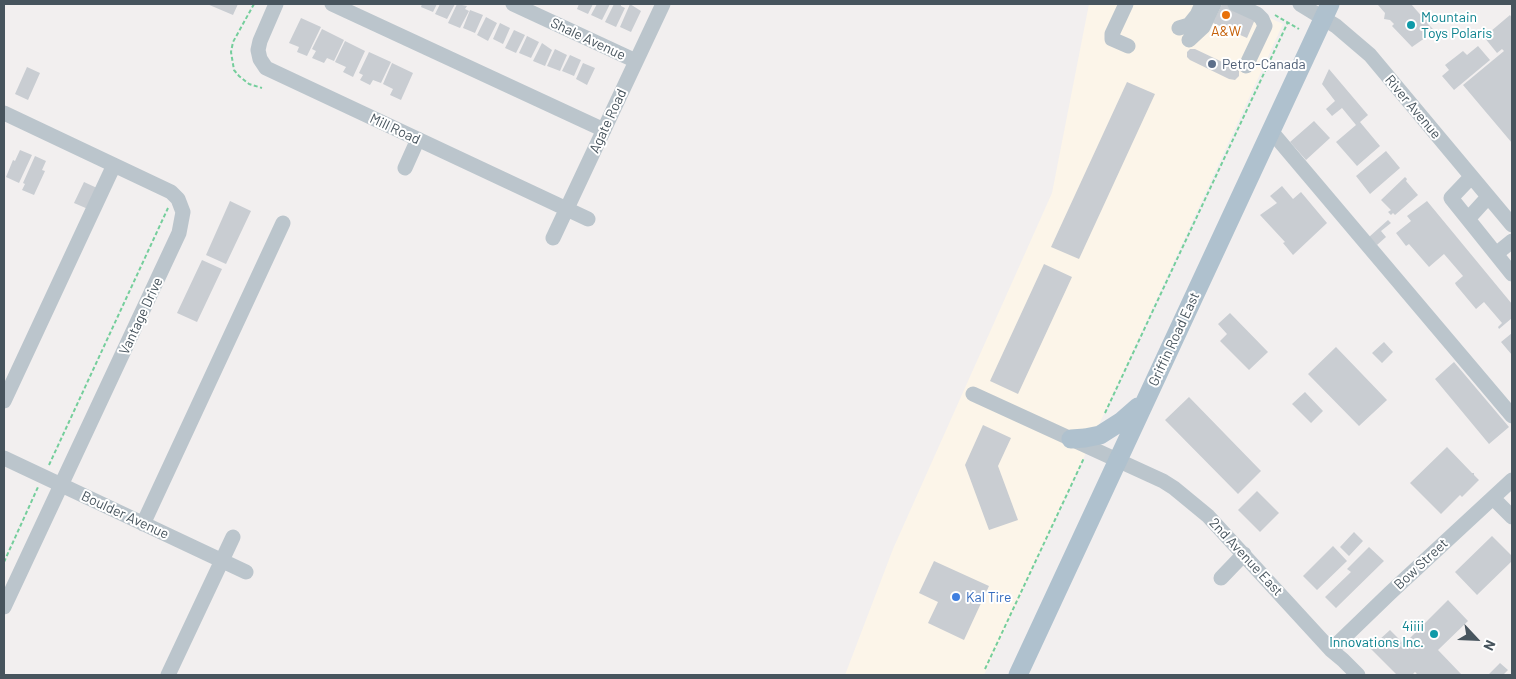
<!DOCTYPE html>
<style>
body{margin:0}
#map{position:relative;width:1516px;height:679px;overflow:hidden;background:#f2efef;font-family:Barlow,sans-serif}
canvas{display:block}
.frame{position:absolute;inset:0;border:5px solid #47545d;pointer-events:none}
.north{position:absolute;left:1451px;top:614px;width:50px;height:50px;-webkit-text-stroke:4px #fff;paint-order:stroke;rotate:115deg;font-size:14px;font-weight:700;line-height:20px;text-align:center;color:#47545d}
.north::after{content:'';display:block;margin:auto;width:18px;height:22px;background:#47545d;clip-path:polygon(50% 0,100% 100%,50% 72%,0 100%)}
</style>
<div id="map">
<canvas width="1516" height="679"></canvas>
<div class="frame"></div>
<div class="north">N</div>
</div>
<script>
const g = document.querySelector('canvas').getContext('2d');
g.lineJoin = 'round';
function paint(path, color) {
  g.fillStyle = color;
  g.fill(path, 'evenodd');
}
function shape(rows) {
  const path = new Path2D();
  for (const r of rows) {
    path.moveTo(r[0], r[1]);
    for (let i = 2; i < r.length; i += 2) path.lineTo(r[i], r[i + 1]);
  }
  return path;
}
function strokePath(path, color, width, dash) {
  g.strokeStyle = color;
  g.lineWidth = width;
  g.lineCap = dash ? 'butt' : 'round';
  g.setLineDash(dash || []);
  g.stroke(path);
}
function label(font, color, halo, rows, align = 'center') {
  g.font = font + ' Barlow,sans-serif';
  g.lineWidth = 4;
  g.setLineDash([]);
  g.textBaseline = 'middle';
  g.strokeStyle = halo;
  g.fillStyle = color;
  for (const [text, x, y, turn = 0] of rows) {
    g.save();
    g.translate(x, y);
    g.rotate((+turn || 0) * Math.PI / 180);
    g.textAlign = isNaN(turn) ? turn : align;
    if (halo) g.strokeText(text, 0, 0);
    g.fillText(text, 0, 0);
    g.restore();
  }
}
const commercial = shape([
 [1089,4,1239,4,1283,24,984,675,845,675,893,549,1052,193]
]);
const building = shape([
 [207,4,238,4,233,15],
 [422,4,437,4,433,12,421,7],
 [440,4,455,4,447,19,435,14],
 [457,4,467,6,465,9,469,11,460,28,448,23],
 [579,4,593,4,588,14,577,9],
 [597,4,610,4,602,20,591,15],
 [614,4,621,4,621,6,625,8,616,27,605,22],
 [630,4,641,11,631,32,620,27],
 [1222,4,1227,4,1256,17,1247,38,1213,23],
 [1380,4,1411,4,1425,20,1428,18,1431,22,1428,24,1434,30,1431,32,1432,33,1412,47,1392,26,1394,24,1390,20,1384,19,1385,13,1378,5],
 [470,10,483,15,475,33,463,28],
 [1510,15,1512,18,1512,40,1511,41,1512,43,1512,143,1463,85,1504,51,1502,49,1497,53,1484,37],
 [486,17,497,23,488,41,477,35],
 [301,18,321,27,307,56,297,52,299,47,289,43],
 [500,23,510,28,503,44,493,39],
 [322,29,344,40,334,61,327,58,324,63,312,58,316,51,312,49],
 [514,30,525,35,516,53,505,48],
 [527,36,539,42,531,58,519,53],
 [345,41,365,51,353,77,343,72,346,67,335,62],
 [542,43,552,50,545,66,533,61],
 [1478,46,1490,60,1454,90,1442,76,1449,70,1445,65,1463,51,1467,55],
 [555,49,567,55,560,71,547,66],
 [1190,49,1195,49,1235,68,1239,71,1239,76,1235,80,1229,79,1190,60,1187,57,1187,52],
 [369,52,391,62,381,83,373,80,370,85,360,80,363,75,359,73],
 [570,55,581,60,574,76,562,71],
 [392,63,413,73,401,100,390,95,393,89,383,84],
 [583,63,595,68,587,85,576,79],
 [27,67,40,73,28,100,15,94],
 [1329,69,1368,115,1360,122,1380,146,1357,166,1336,142,1356,125,1342,108,1332,116,1326,109,1335,101,1322,84],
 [1127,82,1155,94,1079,259,1051,247],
 [1314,121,1330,138,1306,160,1290,142],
 [20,150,32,155,19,183,6,177,13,160,15,161],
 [1386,151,1400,168,1370,194,1356,176],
 [35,156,46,161,42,170,45,171,34,195,22,190,25,184,23,183],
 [1405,177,1407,179,1406,181,1418,195,1395,215,1393,213,1391,215,1388,212,1391,210,1381,200],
 [84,182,97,188,88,209,74,203],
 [1282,186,1293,199,1301,192,1327,223,1293,255,1283,243,1285,242,1260,215,1277,203,1270,196],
 [230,201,251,211,226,264,206,255],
 [1427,201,1512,304,1512,318,1499,329,1498,327,1502,323,1484,302,1476,309,1456,285,1455,283,1463,276,1444,254,1429,267,1409,244,1406,246,1396,233,1411,221,1407,216],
 [1388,220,1391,223,1381,231,1386,237,1377,245,1369,237],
 [202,260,222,269,197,322,177,313],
 [1044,264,1072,277,1018,394,990,381],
 [1230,313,1268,352,1249,370,1220,341,1227,334,1218,324],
 [1512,333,1512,355,1501,342],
 [1384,342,1393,352,1382,363,1372,353],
 [1336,347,1387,400,1359,426,1308,374],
 [1454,362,1509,427,1489,444,1435,379],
 [1305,392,1323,411,1311,423,1292,404],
 [1189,397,1261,471,1238,494,1165,420],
 [983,425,1011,438,998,466,1018,520,989,530,965,465],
 [1447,447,1472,473,1474,473,1474,475,1479,480,1462,497,1460,495,1441,514,1410,483],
 [1257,491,1279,513,1260,532,1238,510],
 [1354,532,1363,541,1349,556,1340,547],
 [1492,536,1512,556,1512,561,1477,595,1455,572],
 [1333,546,1347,561,1317,590,1303,576],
 [1369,547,1384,561,1336,608,1325,597,1351,572,1347,569],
 [934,561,989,586,964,640,928,623,938,602,919,593],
 [1448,600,1468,621,1438,650,1462,675,1418,675,1415,672,1412,675,1397,675,1369,647,1377,639,1379,640,1390,630,1404,644],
 [1500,663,1508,670,1503,675,1488,675]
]);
const path = shape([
 [254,4,233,42,231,52,234,70,239,76,249,84,262,88],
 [1275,15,1299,29],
 [1105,413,1288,22],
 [49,465,168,208],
 [4,562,38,487],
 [985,669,1084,458]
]);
const minor = shape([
 [276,4,260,41,258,50,260,59,266,68,588,219],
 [332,4,604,130],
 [513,4,636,61],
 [1126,4,1112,34,1112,39,1128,46],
 [1235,4,1257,14,1262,19,1265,26,1246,66],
 [1300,4,1336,26,1370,55,1512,225],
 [1179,28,1189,25,1197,15,1202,4],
 [1189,40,1203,27,1214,4],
 [4,113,171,192,178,199,183,212,179,233,4,607],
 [1271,131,1512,416],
 [405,168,418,139],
 [1471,177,1451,198,1512,274],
 [1468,219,1488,197],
 [553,238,663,4],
 [1496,254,1512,241],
 [973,394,1163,481,1174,488,1208,516,1331,650,1343,660,1358,675],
 [4,401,114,165],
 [4,458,246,572],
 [1493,498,1512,517],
 [143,524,283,223],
 [1221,578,1244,554],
 [1331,650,1390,593,1512,480],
 [168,675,233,537]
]);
const major = shape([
 [1071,439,1085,438,1100,435,1122,421,1138,407],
 [1018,675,1330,4]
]);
const markers = [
 [1226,15,5,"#e8710a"],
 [1411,25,5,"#0f9aa8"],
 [1212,64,5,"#5c6f8a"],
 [956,597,5,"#3f7fe0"],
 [1434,634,5,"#0f9aa8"]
];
const cultureNames = [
 ["Mountain",1421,17],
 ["Toys Polaris",1421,33],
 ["4iiii",1424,626,"right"],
 ["Innovations Inc.",1424,642,"right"]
];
const foodNames = [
 ["A&W",1226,31]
];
const streetNames = [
 ["Shale Avenue",588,39,25],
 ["River Avenue",1413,107,50],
 ["Agate Road",608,121,-65],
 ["Mill Road",395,129,25],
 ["Vantage Drive",141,316,-65],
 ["Griffin Road East",1174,339,-65],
 ["Boulder Avenue",125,515,25],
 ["2nd Avenue East",1246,557,47],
 ["Bow Street",1421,564,-43]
];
const serviceNames = [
 ["Petro-Canada",1222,64]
];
const shopNames = [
 ["Kal Tire",966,597]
];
paint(commercial, '#fcf5e9');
paint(building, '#c9cdd2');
strokePath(path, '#75ce9c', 2, [4, 2.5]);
strokePath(minor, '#bbc5cc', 15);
strokePath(major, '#afc1ce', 19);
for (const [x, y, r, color] of markers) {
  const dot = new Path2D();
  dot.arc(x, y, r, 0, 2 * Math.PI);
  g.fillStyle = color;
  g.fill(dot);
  strokePath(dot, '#fff', 2);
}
label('14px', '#0d838f', '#fff', cultureNames, 'left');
label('14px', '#c56008', '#fff', foodNames);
label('14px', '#47545d', '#fff', streetNames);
label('14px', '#4e5e75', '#fff', serviceNames, 'left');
label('14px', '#366cbe', '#fff', shopNames, 'left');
</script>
